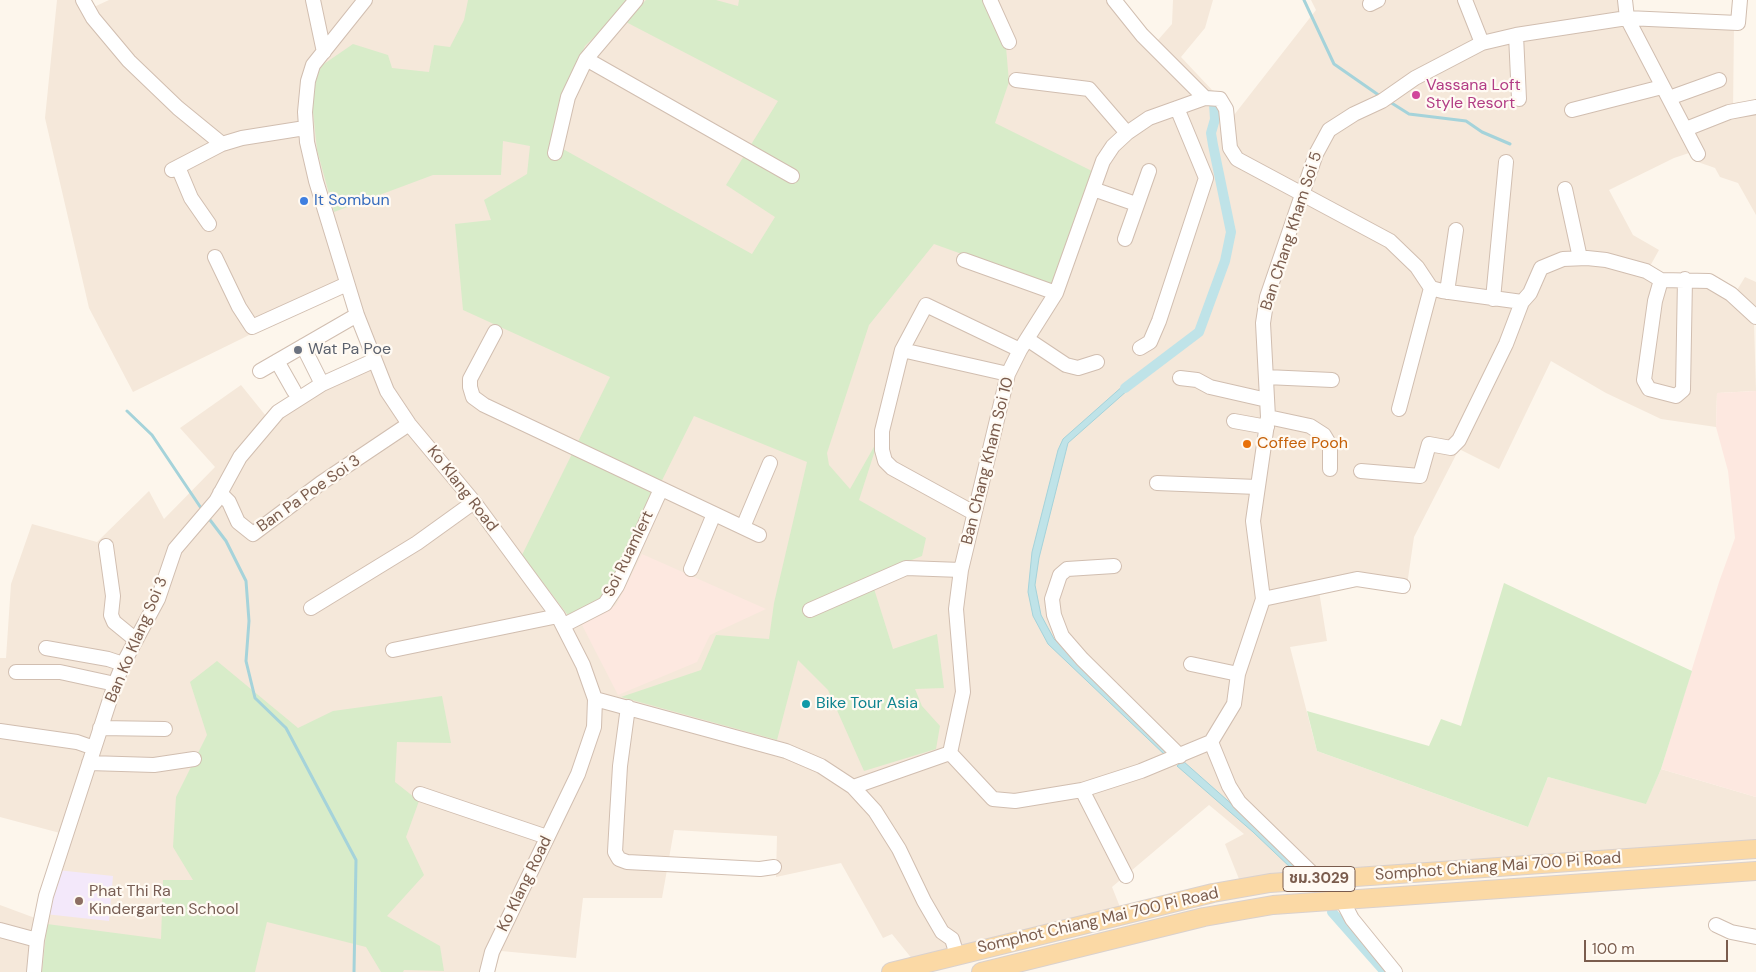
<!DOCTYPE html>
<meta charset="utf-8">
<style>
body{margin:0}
#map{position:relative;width:1756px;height:972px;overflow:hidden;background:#fdf6ec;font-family:"DM Sans",sans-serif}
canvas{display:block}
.scale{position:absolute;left:1584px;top:940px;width:144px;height:22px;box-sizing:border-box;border:2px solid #7a5c4d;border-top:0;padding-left:6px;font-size:15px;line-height:18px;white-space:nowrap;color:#7a5c4d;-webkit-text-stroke:4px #fffaf3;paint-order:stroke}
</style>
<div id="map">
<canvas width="1756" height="972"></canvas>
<div class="scale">100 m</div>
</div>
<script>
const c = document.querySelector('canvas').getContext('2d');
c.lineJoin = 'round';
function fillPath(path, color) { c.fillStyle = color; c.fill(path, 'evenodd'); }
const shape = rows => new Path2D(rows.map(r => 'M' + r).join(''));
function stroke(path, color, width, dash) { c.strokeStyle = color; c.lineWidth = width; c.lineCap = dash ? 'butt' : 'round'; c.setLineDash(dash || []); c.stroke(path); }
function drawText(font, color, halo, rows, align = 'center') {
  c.font = font + ' "DM Sans","Noto Sans Thai",sans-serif'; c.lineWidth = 4.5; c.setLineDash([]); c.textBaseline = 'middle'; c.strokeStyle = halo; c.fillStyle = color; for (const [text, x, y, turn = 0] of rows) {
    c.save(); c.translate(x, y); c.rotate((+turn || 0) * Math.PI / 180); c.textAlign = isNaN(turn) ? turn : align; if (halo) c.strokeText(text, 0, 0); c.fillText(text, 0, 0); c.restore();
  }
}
const residential = shape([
 [57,0,77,0,96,6,109,0,1111,0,1151,48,1172,24,1173,0,1213,0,1205,28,1181,57,1212,90,1225,96,1234,115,1316,10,1311,0,1629,0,1632,21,1734,24,1733,112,1756,111,1756,215,1738,183,1720,177,1715,168,1698,162,1692,152,1674,158,1609,190,1633,235,1659,250,1649,268,1673,284,1709,285,1731,300,1745,277,1756,282,1756,323,1754,322,1756,391,1717,393,1716,427,1661,419,1606,393,1551,361,1499,469,1459,449,1414,537,1406,592,1356,583,1319,591,1327,641,1290,647,1317,751,1528,827,1548,777,1646,803,1661,769,1756,797,1756,841,1285,873,1239,879,1225,844,1244,834,1209,805,1112,887,1120,907,913,960,892,934,883,938,841,863,776,877,777,836,674,830,662,898,583,898,576,958,501,951,495,972,0,972,0,905,35,918,60,833,0,817,0,658,6,658,11,584,32,524,97,542,149,491,164,519,215,467,180,428,241,385,266,416,366,358,343,289,133,392,89,308,45,118]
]);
const commercial = shape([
 [1756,391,1756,797,1661,769,1719,582,1735,538,1728,471,1716,427,1717,393],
 [642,554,766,609,710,635,697,662,618,695,582,625,616,605]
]);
const education = shape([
 [57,870,113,876,109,921,45,914]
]);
const green = shape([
 [468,0,632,0,585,46,561,99,554,144,752,254,775,217,726,185,778,101,624,21,646,0,716,0,738,6,739,0,986,0,1006,47,1009,82,995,123,1094,172,1053,287,934,244,869,325,827,453,829,465,850,489,879,438,859,500,926,538,922,556,870,576,893,649,937,634,944,688,915,689,922,706,940,726,936,749,864,771,828,690,798,660,777,740,621,697,701,670,716,635,769,639,774,603,807,462,694,416,603,599,570,618,522,555,610,377,463,310,455,224,491,220,484,200,527,174,530,146,503,141,501,175,433,175,334,212,317,150,312,102,318,68,353,44,388,55,392,68,429,72,434,45,450,47,464,20],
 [1504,583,1692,671,1661,769,1646,804,1548,777,1528,827,1317,751,1307,711,1429,746,1441,719,1461,726],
 [217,661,298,728,333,711,442,696,451,743,397,742,395,782,419,801,406,837,424,875,387,916,440,946,444,971,404,970,403,972,381,972,366,947,267,922,255,972,42,972,47,924,161,939,163,880,193,880,173,847,176,797,207,735,190,682]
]);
const water = shape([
 [1133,377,1137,382,1068,443,1039,558,1035,585,1041,615,1054,639,1174,753,1166,756,1048,644,1033,616,1028,592,1032,552,1058,450,1063,439,1133,377],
 [1183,761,1271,839,1299,867,1293,870,1253,832,1177,766,1183,761]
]);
const stream = shape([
 [1304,0,1334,64,1380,96],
 [1390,102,1409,114,1466,121,1482,132,1510,144],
 [127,411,152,435,203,511],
 [207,516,226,541,246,581,249,621,246,661,255,698,286,728,356,860,354,972]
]);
const canal = shape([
 [1125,388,1199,332,1225,261,1231,232,1213,145,1211,133,1215,119,1214,104,1208,95],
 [1332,912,1385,972]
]);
const minor = shape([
 [83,0,93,18,129,61,178,108,222,144],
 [313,0,324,52],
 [365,0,313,65,308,81,305,112,307,142,316,181,357,315,387,391,409,424,474,502,558,616,583,665,595,699,594,727,578,774,492,952,487,972],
 [990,0,1009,42],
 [1114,0,1142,35,1205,98],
 [1465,0,1482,43],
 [1625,0,1627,18,1698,154],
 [1370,4,1378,0],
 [1516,35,1519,99],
 [586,59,792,176],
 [1016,80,1089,89,1127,133],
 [1669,98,1719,80],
 [1572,110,1662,87],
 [1686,129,1729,112,1756,107],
 [555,153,568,97,586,59,636,0],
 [178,167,191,198,209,224],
 [172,170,222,144,242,138,305,128],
 [1093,189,1136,204],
 [1565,189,1580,258],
 [1125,239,1149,171],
 [215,257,239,307,252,327,347,284],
 [964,260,1056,293],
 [1661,280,1655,301,1644,380,1649,389,1676,396,1683,390,1685,279],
 [1447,292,1456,230],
 [1493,299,1506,162],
 [495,332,470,379,470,387,473,397,484,405,759,535],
 [1027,339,1066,365,1078,368,1097,362],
 [303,346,322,384],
 [1140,348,1150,342,1159,321,1206,178,1177,108],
 [902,350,1008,374],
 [277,361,294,391],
 [260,371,357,315],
 [1266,377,1332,380],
 [1180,378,1197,380,1210,387,1267,400],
 [1399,409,1431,288],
 [1268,417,1310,426,1324,435,1330,445,1330,469],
 [1234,421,1267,427],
 [1361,471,1420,476,1429,444,1451,448,1459,440,1506,344,1522,302],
 [1157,483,1257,487],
 [220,493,229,502,238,522,253,534,321,483,409,424],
 [974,513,892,468,885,461,882,450,882,431,902,350,926,305,1020,350],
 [743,527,770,463],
 [106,546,113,596,111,615,114,622,136,640],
 [1114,566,1067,569,1060,575,1052,599,1054,615,1062,636,1082,659,1180,756],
 [691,569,714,514],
 [1263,599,1357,579,1403,586],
 [311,608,417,543,474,502],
 [810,610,906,568,961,570],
 [564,625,605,604,617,586,661,489],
 [46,648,108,659,123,664],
 [393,650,558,616],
 [1191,664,1238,674],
 [16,672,60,672,115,684],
 [595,699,786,751,821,766,853,787,875,811,899,849,924,901,942,932,952,939,957,955],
 [628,707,620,766,617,816,615,852,619,859,627,862,760,869,774,867],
 [100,728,165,729],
 [0,731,77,742,94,748],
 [1211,742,1234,704,1238,674,1263,599,1253,521,1268,417,1263,323,1267,297,1316,154,1329,130,1354,114,1382,101,1415,78,1482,43,1516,35,1627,18,1738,23,1740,0],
 [1211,742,1229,786,1239,802,1318,879],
 [950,753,963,692,956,609,961,570,1008,374,1020,350,1056,293,1103,161,1113,146,1127,133,1149,118,1205,98,1220,99,1226,109,1230,148,1237,159,1390,241,1417,267,1431,288,1442,291,1522,302,1530,293,1541,268,1563,259,1587,258,1606,260,1646,271,1661,280,1709,281,1731,294,1756,317],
 [950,753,993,799,1015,801,1082,790,1141,771,1211,742],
 [89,763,154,765,194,759],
 [853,787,950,753],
 [1082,790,1126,876],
 [420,794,547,837],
 [1342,900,1352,919,1395,972],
 [1716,925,1731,932,1756,937],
 [0,930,37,940],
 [34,972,37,940,46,896,115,684,123,664,158,599,175,549,216,501,240,457,278,412,322,384,373,361]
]);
const major = shape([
 [891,972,1213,893,1270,883,1756,849],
 [981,972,1204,917,1273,905,1756,871]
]);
const markers = [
 [1416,95,5,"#d1479c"],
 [304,201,5,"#3f7fe0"],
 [298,350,5,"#6b7280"],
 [1247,444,5,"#e8710a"],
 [806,704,5,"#0f9aa8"],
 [79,901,5,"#8d6e63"]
];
const shields = [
 [1319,879,72]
];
const shieldNames = [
 ["ชม.3029",1319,879]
];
const hotelNames = [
 ["Vassana Loft",1426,86],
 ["Style Resort",1426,104]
];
const shopNames = [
 ["It Sombun",314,201]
];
const streetNames = [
 ["Ban Chang Kham Soi 5",1292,231,-72],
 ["Ban Chang Kham Soi 10",988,461,-76],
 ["Ko Klang Road",462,489,52],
 ["Ban Pa Poe Soi 3",309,494,-35],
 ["Soi Ruamlert",629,554,-64],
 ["Ban Ko Klang Soi 3",137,640,-67],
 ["Somphot Chiang Mai 700 Pi Road",1498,867,-4],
 ["Ko Klang Road",525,884,-64],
 ["Somphot Chiang Mai 700 Pi Road",1098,921,-13]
];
const worshipNames = [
 ["Wat Pa Poe",308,350]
];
const foodNames = [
 ["Coffee Pooh",1257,444]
];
const cultureNames = [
 ["Bike Tour Asia",816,704]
];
const educationNames = [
 ["Phat Thi Ra",89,892],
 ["Kindergarten School",89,910]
];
fillPath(residential, '#f5e8da');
fillPath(commercial, '#fde8e0');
fillPath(education, '#f3e8fa');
fillPath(green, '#d8ecc9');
fillPath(water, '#bfe3e8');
stroke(water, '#a5d3da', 1);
stroke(stream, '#a5d3da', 3);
stroke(canal, '#bfe3e8', 10);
stroke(minor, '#d1beb0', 16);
stroke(major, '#dad1cd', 20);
stroke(minor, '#fff', 14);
stroke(major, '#fbd9a5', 18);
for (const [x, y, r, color] of markers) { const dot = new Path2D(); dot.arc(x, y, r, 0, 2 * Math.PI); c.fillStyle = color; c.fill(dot); stroke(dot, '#fffaf3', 2); }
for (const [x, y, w] of shields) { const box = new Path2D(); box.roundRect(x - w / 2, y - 12.5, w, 25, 4); c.fillStyle = '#fffaf3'; c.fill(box); stroke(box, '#7a5c4d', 1); }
drawText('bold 15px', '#7a5c4d', null, shieldNames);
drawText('16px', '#b23c85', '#fffaf3', hotelNames, 'left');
drawText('16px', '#366cbe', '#fffaf3', shopNames, 'left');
drawText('16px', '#7a5c4d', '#fffaf3', streetNames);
drawText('16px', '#5b616d', '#fffaf3', worshipNames, 'left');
drawText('16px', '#c56008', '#fffaf3', foodNames, 'left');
drawText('16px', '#0d838f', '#fffaf3', cultureNames, 'left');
drawText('16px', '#785e54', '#fffaf3', educationNames, 'left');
</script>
